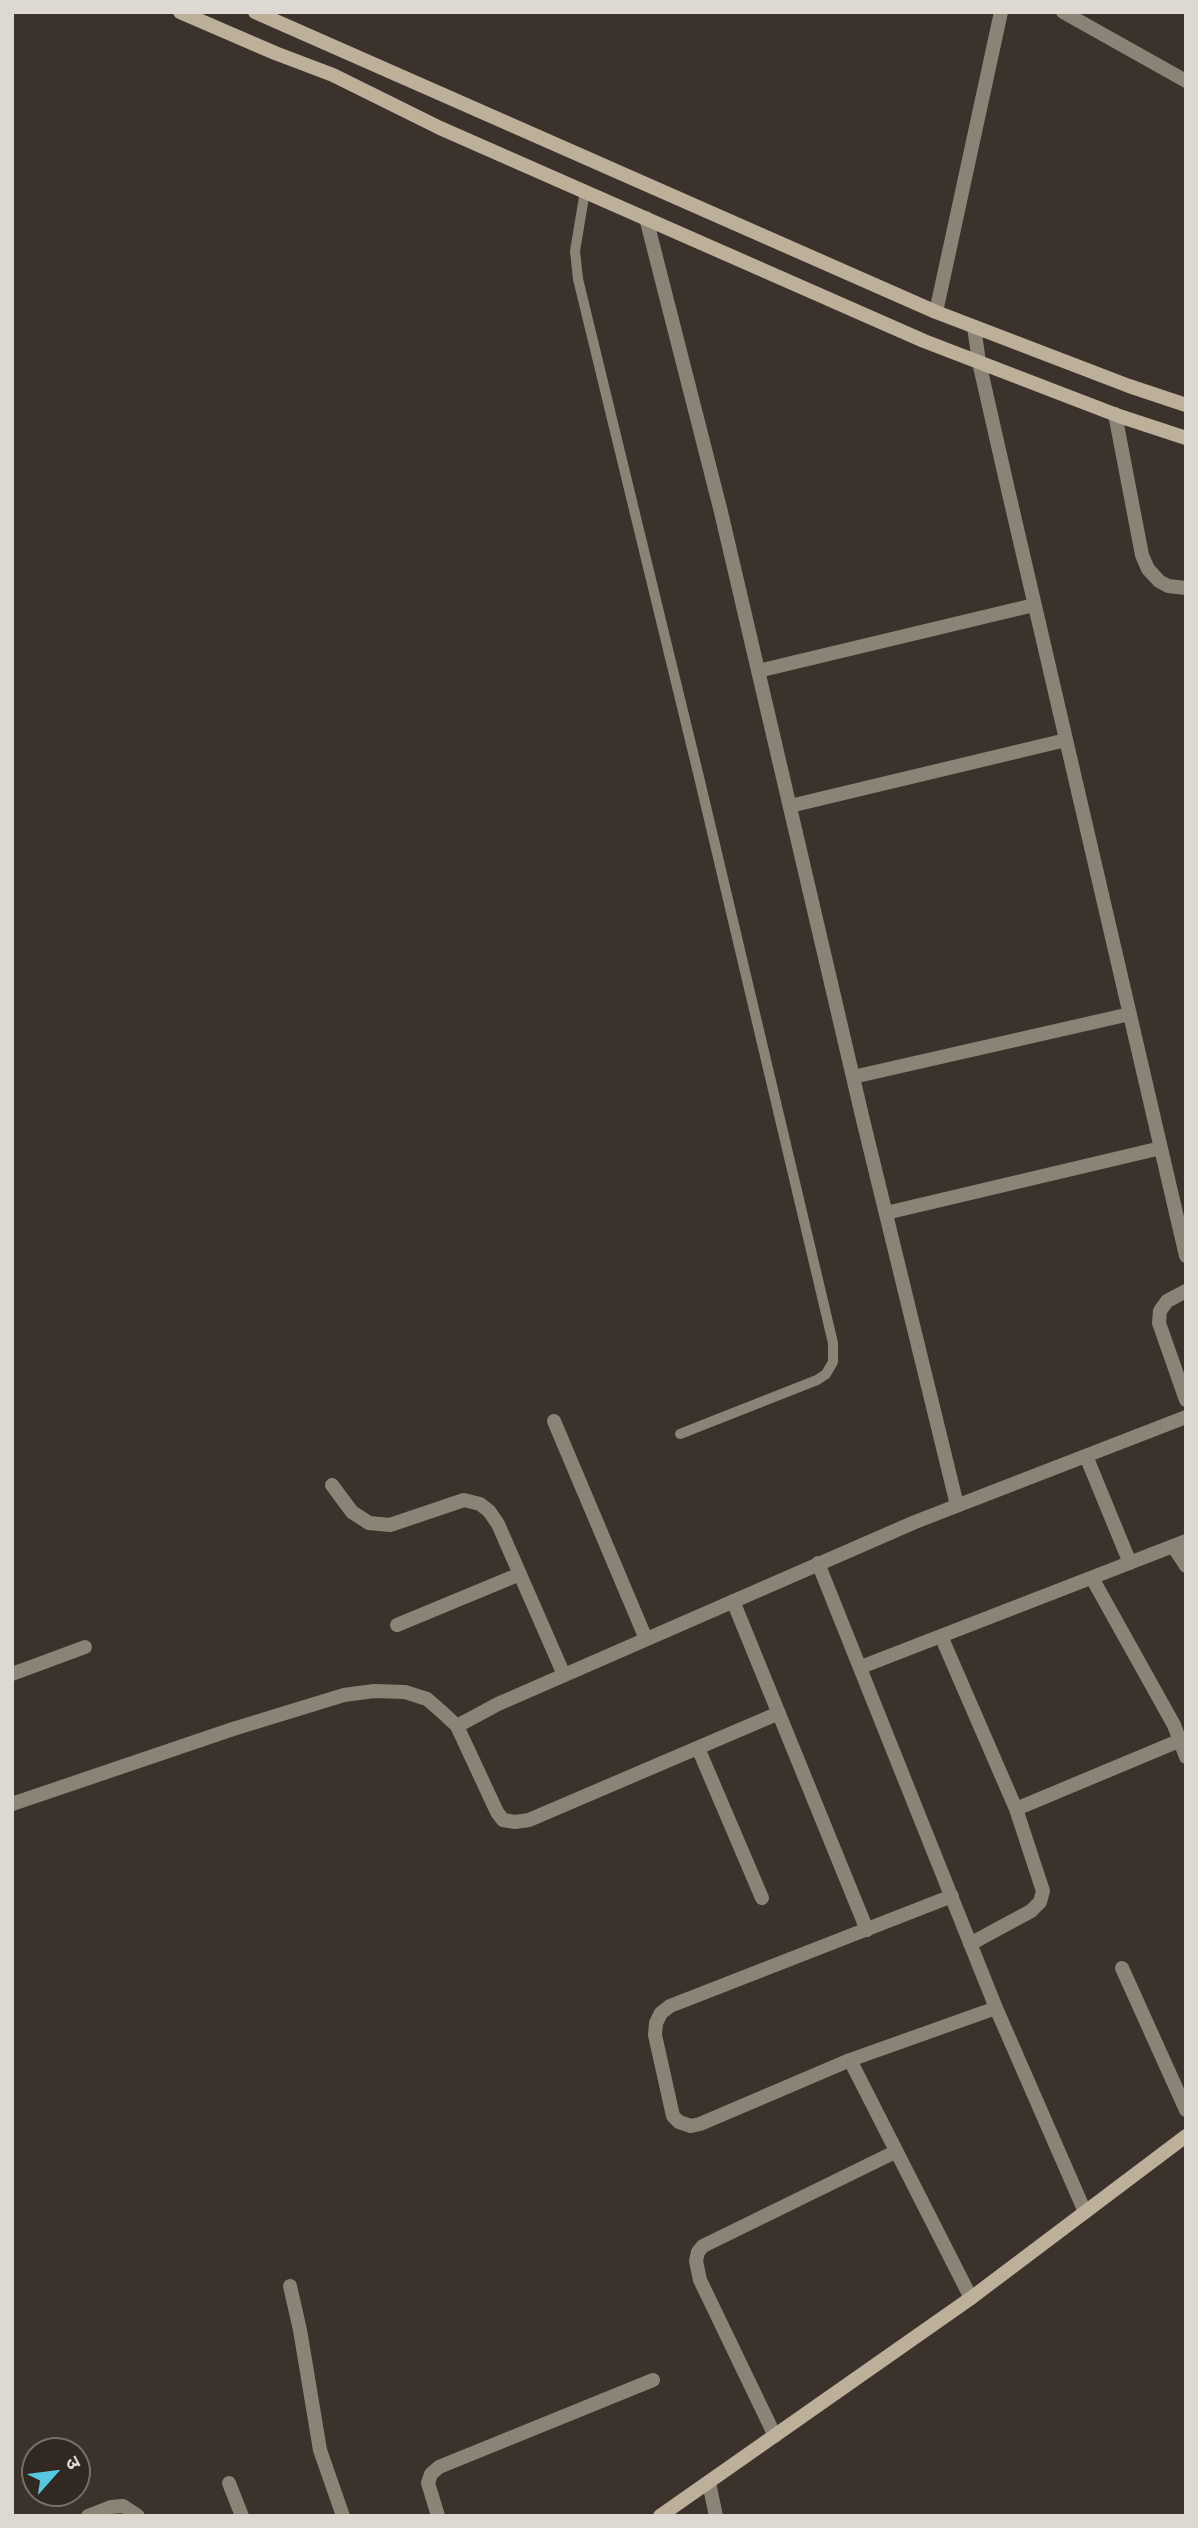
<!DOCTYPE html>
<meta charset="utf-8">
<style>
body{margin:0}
#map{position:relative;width:1198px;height:2528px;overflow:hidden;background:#3b322b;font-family:Montserrat,"Noto Sans Devanagari",sans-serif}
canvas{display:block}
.frame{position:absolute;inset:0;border:14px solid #ded8d3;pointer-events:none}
.north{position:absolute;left:21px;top:2437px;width:70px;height:70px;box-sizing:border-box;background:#312822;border:2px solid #766e69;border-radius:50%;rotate:62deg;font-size:19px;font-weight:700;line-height:28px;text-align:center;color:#ded8d3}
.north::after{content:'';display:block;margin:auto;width:24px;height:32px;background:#56c9e1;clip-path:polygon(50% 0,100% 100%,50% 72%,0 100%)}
</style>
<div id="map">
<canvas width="1198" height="2528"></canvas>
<div class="frame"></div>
<div class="north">उ</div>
</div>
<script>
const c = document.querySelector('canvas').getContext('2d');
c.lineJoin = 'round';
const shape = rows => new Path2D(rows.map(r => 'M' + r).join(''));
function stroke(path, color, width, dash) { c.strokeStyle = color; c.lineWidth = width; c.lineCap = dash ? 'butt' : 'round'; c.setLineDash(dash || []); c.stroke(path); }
const lane = shape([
 [585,191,575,251,578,279,699,777,833,1343,833,1362,826,1374,817,1380,680,1434]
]);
const street = shape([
 [1063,12,1186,81],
 [646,218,721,512,863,1120,957,1505],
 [936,312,1001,12],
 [974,327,979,362,1009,494,1186,1256],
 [1115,414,1142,555,1148,569,1159,581,1168,586,1186,588],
 [758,671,1034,605],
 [790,806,1066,740],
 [853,1077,1130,1014],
 [886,1213,1161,1148],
 [1186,1291,1167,1301,1160,1311,1159,1323,1186,1400],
 [554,1421,646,1639],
 [1086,1456,1130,1563],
 [332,1485,352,1512,369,1523,390,1525,464,1500,480,1504,489,1511,498,1524,564,1675],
 [1173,1546,1186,1566],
 [818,1563,996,2008,1085,2212],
 [1092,1578,1174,1725,1186,1757],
 [733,1601,867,1930],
 [397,1625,520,1574],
 [941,1636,1016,1809,1043,1891,1040,1902,1031,1911,970,1944],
 [861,1667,1186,1541],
 [12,1674,85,1647],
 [457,1726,498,1704,915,1522,1186,1417],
 [698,1748,762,1898],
 [12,1804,233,1729,344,1695,374,1691,405,1692,427,1699,442,1712,457,1726,497,1812,503,1820,515,1822,529,1820,779,1713],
 [1016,1809,1181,1740],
 [952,1896,670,2006,661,2013,656,2023,655,2035,673,2116,679,2122,691,2126,700,2124,850,2060,996,2008],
 [1122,1968,1186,2110],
 [850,2060,971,2298],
 [290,2286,300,2330,320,2450,343,2516],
 [775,2436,700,2280,696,2261,698,2252,703,2246,895,2152],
 [229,2483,242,2516],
 [709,2483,716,2516],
 [88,2516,111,2507,123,2506,138,2516],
 [438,2516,428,2483,431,2474,439,2467,653,2380]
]);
const secondary = shape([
 [180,12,275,53,333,75,440,128,924,341,1119,416,1186,438],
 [255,12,936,312,1129,386,1186,405],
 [660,2516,971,2298,1186,2136]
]);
stroke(lane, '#8b8376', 10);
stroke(street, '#8b8376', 14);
stroke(secondary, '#bdb09b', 14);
</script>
